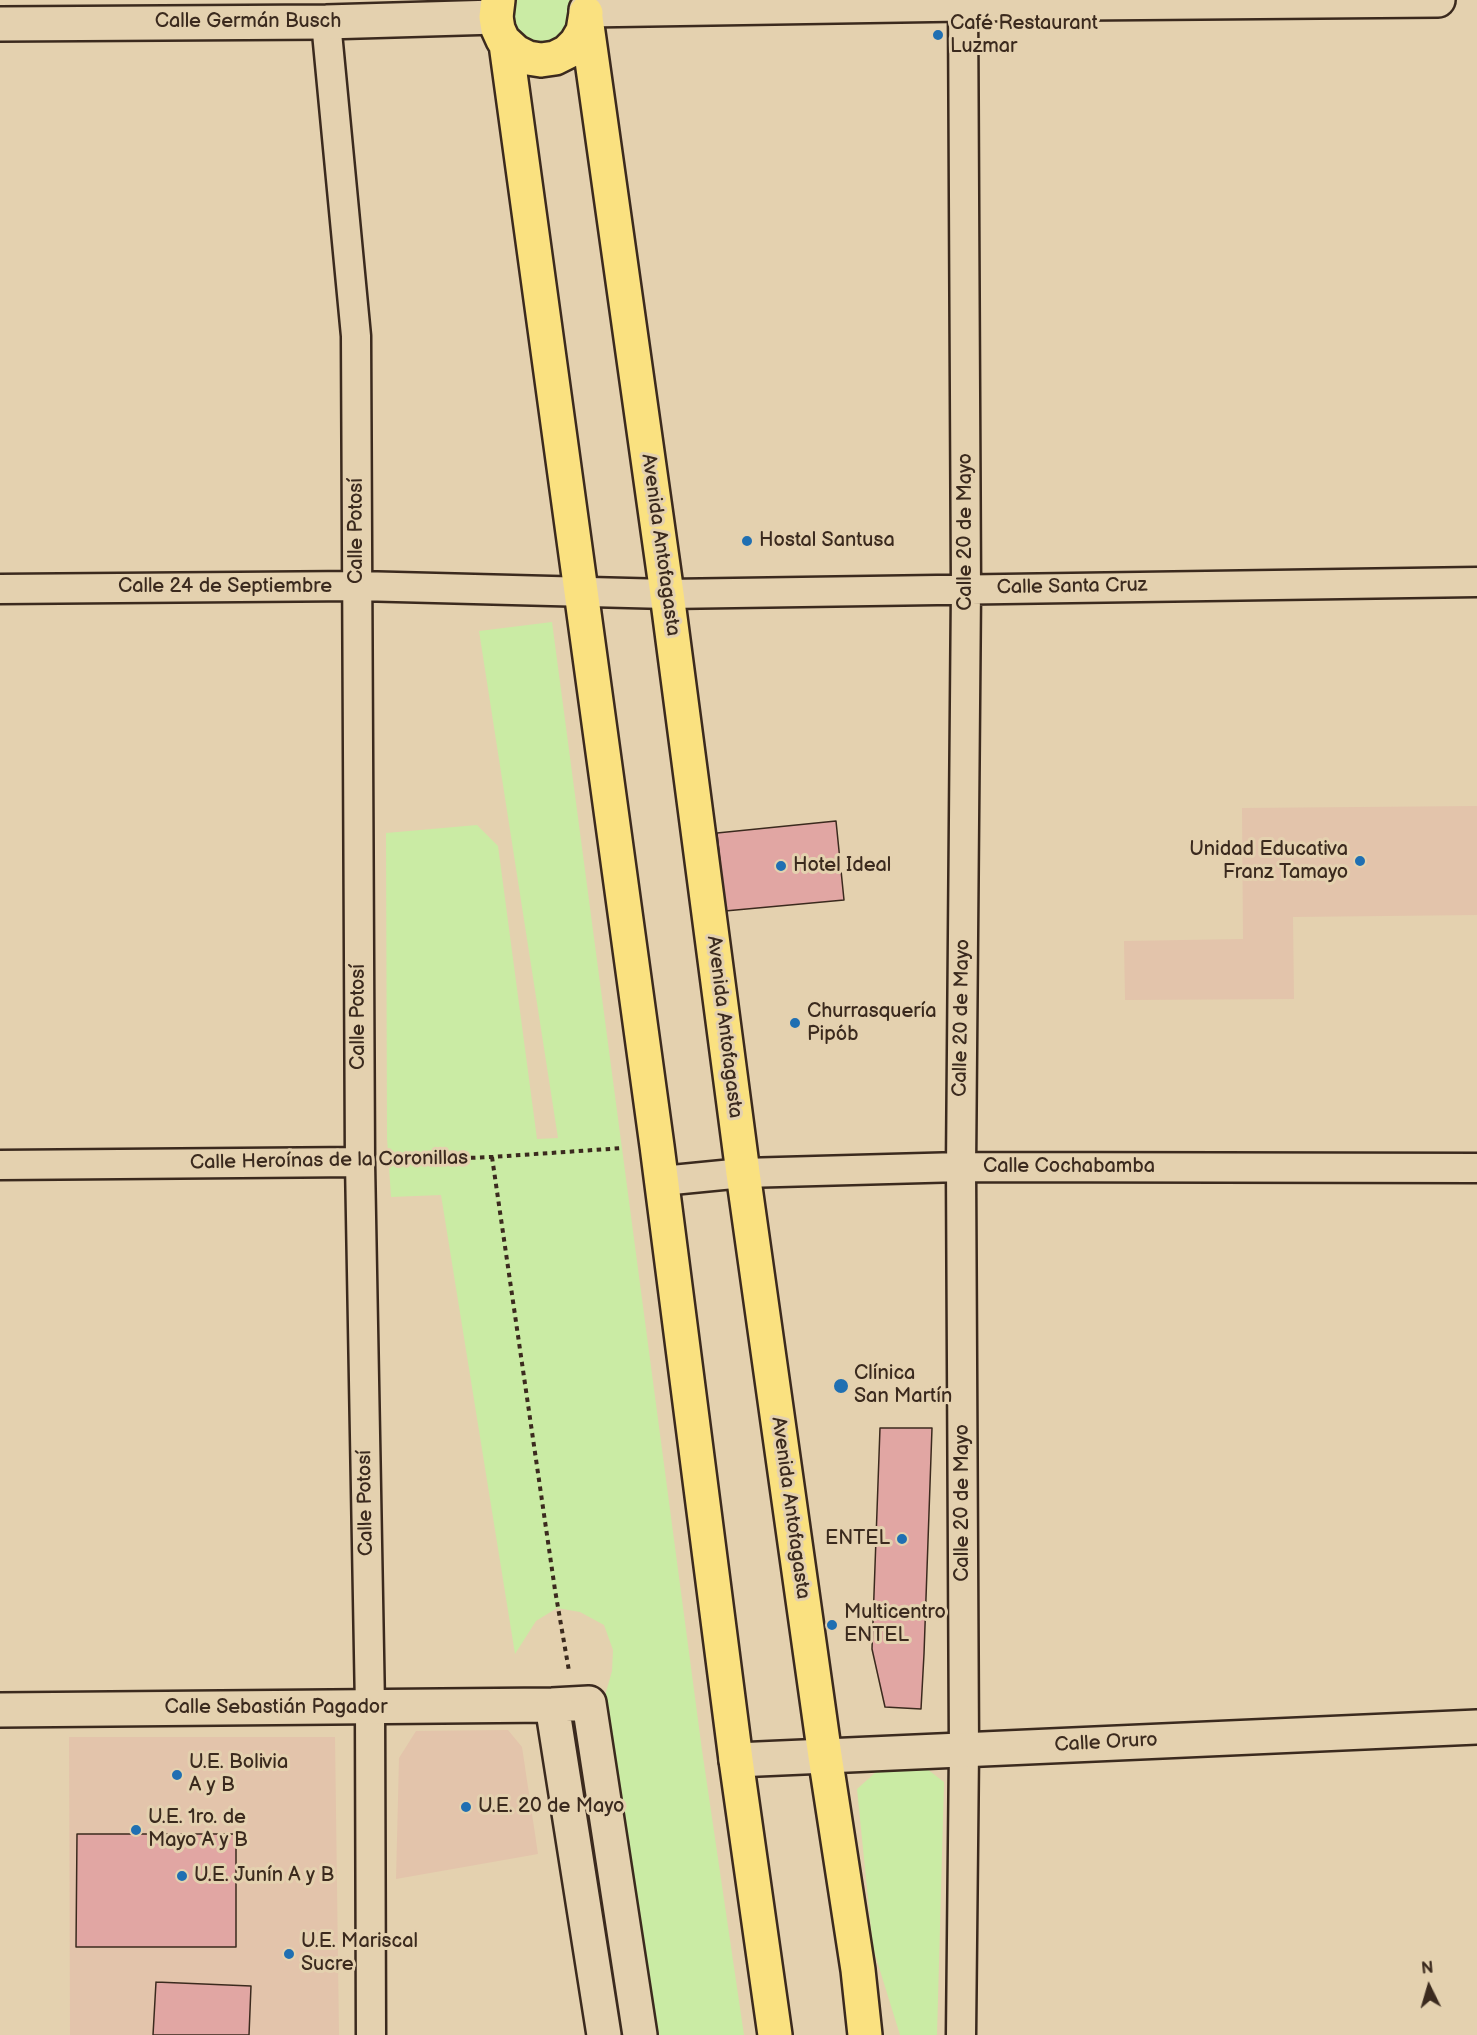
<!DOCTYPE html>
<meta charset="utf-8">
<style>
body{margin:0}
#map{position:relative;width:1477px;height:2035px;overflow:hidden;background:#e4d1af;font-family:"Balsamiq Sans",sans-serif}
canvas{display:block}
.north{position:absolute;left:1399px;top:1957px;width:60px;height:60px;-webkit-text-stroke:4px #e4d1af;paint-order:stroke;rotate:355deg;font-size:16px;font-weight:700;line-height:24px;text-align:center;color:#3b2a1e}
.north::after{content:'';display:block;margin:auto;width:21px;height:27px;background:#3b2a1e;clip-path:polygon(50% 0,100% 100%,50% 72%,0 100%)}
</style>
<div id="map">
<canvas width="1477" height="2035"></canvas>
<div class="north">N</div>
</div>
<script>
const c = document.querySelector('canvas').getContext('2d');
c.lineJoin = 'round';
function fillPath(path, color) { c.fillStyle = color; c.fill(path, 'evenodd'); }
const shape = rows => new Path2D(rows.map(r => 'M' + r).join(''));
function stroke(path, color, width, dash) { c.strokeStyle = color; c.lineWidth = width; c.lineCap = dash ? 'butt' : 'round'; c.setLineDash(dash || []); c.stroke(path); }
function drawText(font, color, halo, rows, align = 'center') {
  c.font = font + ' "Balsamiq Sans",sans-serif'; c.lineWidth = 6; c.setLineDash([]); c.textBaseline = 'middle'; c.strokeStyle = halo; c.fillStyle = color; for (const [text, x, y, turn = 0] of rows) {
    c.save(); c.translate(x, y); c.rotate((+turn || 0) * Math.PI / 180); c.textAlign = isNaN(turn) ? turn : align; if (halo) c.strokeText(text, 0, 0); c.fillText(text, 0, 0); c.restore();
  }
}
const built = shape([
 [1477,806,1477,915,1293,917,1294,999,1125,1000,1124,941,1243,939,1242,808],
 [508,1730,522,1747,538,1854,396,1879,399,1758,416,1731],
 [69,1737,335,1737,339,2035,70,2035]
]);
const green = shape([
 [511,0,572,0,576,14,561,41,529,45,512,30],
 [552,622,702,1750,744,2035,656,2035,604,1699,612,1671,613,1650,604,1625,580,1612,557,1608,536,1621,515,1654,441,1195,391,1197,387,1138,386,833,477,825,498,846,537,1139,558,1138,479,631],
 [901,1764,927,1769,944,1782,937,2035,900,2035,873,1948,857,1789,876,1772]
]);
const building = shape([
 [836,821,844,900,725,911,717,833,836,821],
 [880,1428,932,1428,924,1654,921,1709,885,1707,872,1649,880,1428],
 [77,1834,236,1834,236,1947,76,1947,77,1834],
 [156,1982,251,1986,249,2035,153,2035,156,1982]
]);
const path = shape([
 [492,1157,555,1590,569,1671],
 [390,1161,492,1157,623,1148]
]);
const minor = shape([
 [326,22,356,336,360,1162,370,1707,371,2035],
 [0,589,358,586,667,594,1477,582],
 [0,1165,360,1162],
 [662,1181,743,1173,961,1167,1477,1168],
 [961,2035,964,1750,961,1167,966,588,963,0]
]);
const tertiary = shape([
 [0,24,326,22,496,17]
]);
const secondary = shape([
 [586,10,963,4,1438,0],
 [552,1705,604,2035],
 [0,1710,552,1705,589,1703,640,2035],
 [736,1760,1477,1727]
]);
const trunk = shape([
 [498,0,496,17,498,29,503,40,516,52,528,58,541,60,555,58,567,52,576,43,583,31,586,13],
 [586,18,667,594,743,1173,825,1756,858,1970,865,2035],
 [506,44,657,1146,736,1760,775,2035]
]);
const markers = [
 [938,35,6,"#1f6fb2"],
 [747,541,6,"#1f6fb2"],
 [1360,861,6,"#1f6fb2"],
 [781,866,6,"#1f6fb2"],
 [795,1023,6,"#1f6fb2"],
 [841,1386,8,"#1f6fb2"],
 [902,1539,6,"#1f6fb2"],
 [832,1625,6,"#1f6fb2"],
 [177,1775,6,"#1f6fb2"],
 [466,1807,6,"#1f6fb2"],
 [136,1830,6,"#1f6fb2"],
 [182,1876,6,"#1f6fb2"],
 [289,1954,6,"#1f6fb2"]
];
const streetNames = [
 ["Calle Germán Busch",248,22],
 ["Calle Potosí",357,531,-90],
 ["Calle 20 de Mayo",966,532,-90],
 ["Avenida Antofagasta",660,545,82],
 ["Calle 24 de Septiembre",225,587],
 ["Calle Santa Cruz",1072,587,-1],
 ["Calle Potosí",359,1017,-90],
 ["Calle 20 de Mayo",962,1018,-89],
 ["Avenida Antofagasta",724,1027,83],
 ["Calle Heroínas de la Coronillas",329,1161,-1],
 ["Calle Cochabamba",1069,1167],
 ["Calle Potosí",366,1503,-91],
 ["Calle 20 de Mayo",963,1503,-90],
 ["Avenida Antofagasta",790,1508,82],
 ["Calle Sebastián Pagador",276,1708],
 ["Calle Oruro",1106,1743,-3]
];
const poiNames = [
 ["Café Restaurant",950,24],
 ["Luzmar",950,47],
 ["Hostal Santusa",759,541],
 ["Unidad Educativa",1348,850,"right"],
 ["Franz Tamayo",1348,873,"right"],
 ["Hotel Ideal",793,866],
 ["Churrasquería",807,1012],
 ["Pipób",807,1035],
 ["Clínica",854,1374],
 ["San Martín",854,1397],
 ["ENTEL",890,1539,"right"],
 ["Multicentro",844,1613],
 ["ENTEL",844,1636],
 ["U.E. Bolivia",189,1763],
 ["A y B",189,1786],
 ["U.E. 20 de Mayo",478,1807],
 ["U.E. 1ro. de",148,1818],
 ["Mayo A y B",148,1841],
 ["U.E. Junín A y B",194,1876],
 ["U.E. Mariscal",301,1942],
 ["Sucre",301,1965]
];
fillPath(built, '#e3c4ab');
fillPath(green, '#caeba4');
fillPath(building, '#e1a6a3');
stroke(building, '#3b2a1e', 1.5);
stroke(minor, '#3b2a1e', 33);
stroke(tertiary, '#3b2a1e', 38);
stroke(secondary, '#3b2a1e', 38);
stroke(trunk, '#3b2a1e', 38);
stroke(path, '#3b2a1e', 4, [4.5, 4.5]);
stroke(minor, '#e4d1af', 28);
stroke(tertiary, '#e4d1af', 33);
stroke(secondary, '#e4d1af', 33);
stroke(trunk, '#fae180', 33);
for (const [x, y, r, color] of markers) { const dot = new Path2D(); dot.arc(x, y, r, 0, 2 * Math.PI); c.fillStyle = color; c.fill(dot); stroke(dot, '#e4d1af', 2); }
drawText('20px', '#3b2a1e', '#e4d1af', streetNames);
drawText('20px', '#3b2a1e', '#e4d1af', poiNames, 'left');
</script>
